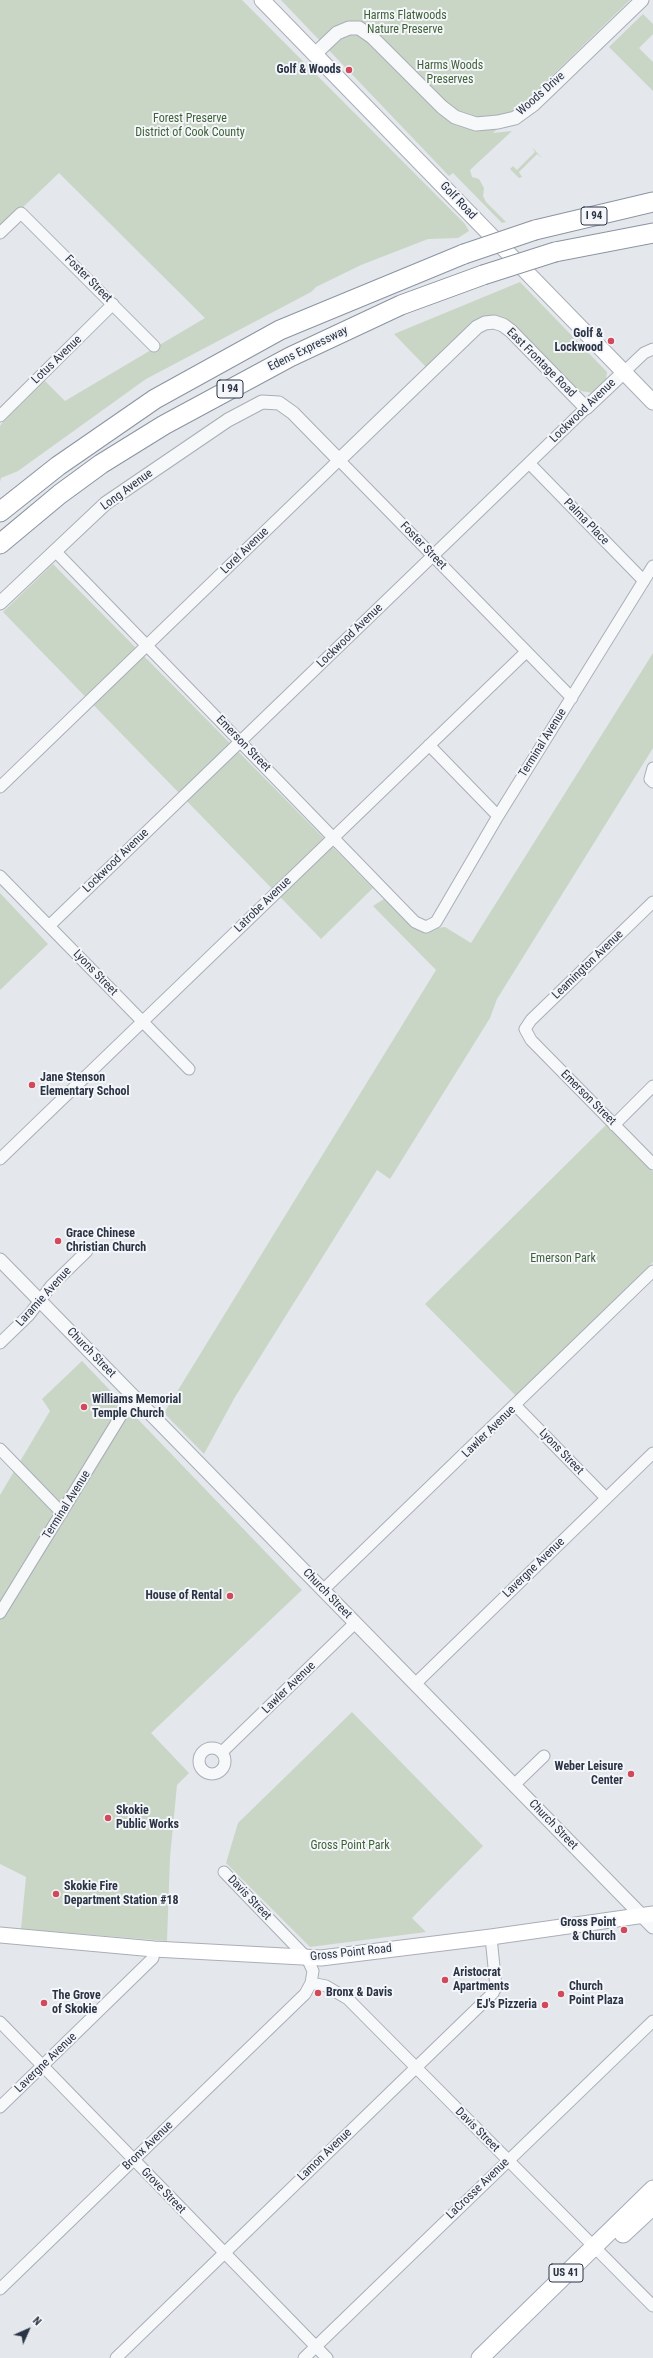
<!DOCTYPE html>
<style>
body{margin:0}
#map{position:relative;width:653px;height:2358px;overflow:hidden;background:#e4e7ec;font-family:"Roboto Condensed",sans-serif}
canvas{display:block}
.north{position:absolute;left:8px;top:2310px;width:40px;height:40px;-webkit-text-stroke:3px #f4f6f9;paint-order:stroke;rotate:45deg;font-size:11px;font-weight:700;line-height:16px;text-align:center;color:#2b3445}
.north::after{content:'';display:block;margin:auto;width:14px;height:18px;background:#2b3445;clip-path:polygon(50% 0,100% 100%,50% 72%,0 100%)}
</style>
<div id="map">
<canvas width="653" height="2358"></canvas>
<div class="north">N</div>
</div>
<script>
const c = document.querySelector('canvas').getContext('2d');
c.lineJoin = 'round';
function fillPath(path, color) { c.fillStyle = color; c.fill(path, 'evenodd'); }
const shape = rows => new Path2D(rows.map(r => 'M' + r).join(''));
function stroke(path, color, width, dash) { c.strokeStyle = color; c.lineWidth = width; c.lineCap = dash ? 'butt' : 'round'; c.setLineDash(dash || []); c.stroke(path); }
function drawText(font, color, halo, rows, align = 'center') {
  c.font = font + ' "Roboto Condensed",sans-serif'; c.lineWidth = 4; c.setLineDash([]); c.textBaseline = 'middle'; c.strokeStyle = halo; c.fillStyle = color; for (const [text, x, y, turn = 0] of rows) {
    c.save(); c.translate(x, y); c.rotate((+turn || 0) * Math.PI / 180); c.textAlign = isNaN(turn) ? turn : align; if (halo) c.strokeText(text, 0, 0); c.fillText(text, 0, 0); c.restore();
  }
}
const green = shape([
 [0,0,242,0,465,224,469,231,458,238,428,239,361,265,316,287,311,292,146,379,18,471,1,478,0,482,0,426,6,417,44,380,65,401,205,318,59,173,0,229],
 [281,0,630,0,493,133,512,131,470,170,472,177,479,179,484,188,483,196,486,202,506,222,502,223,453,173,449,176],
 [643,14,653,24,653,34,639,48,653,62,653,91,609,47],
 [532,147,542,158,537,154,519,172,522,177,519,178,510,169,513,166,517,170,535,152],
 [520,282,607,372,606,380,593,393,581,391,574,386,515,329,478,320,426,367,394,334],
 [53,564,373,888,321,939,3,612],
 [653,653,653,748,497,999,490,1018,390,1179,377,1170,235,1397,204,1454,164,1413,436,970,373,906,387,897,420,930,445,927,471,943],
 [0,893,48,944,0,990],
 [607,1124,653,1172,653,1262,516,1396,425,1304],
 [82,1361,302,1590,151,1733,189,1773,177,1785,170,1857,167,1941,21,1929,26,1877,0,1864,0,1495,50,1411,42,1399],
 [352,1712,483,1846,412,1918,426,1932,310,1947,226,1863,238,1823]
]);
const minor = shape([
 [0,233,21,213,154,346],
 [624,372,644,353,653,349],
 [0,416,113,304],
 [529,463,644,581],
 [55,551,415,922,426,927,436,922,498,816,653,566],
 [429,745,498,816],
 [653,768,650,779,653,782],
 [0,787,339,460,572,698],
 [0,876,189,1069],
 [653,902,531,1020,525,1029,531,1040,653,1164],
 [49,926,586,408],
 [614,1125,653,1086],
 [0,1159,526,652],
 [0,1343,29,1315,51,1286,87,1251],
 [516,1406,606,1498],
 [0,1449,62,1513],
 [323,1590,653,1271],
 [0,1613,133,1396],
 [415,1684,653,1453],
 '199 1761a13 13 0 1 1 26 0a13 13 0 1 1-26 0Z',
 [222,1752,355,1623],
 [514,1785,544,1756],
 [311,1983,326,1986,348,1999,653,2306],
 [0,2022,327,2358],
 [0,2107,153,1958,154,1949],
 [0,2289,305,1994,311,1983,313,1971,307,1958,224,1872],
 [116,2358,493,1993,496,1987,491,1937],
 [304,2358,653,2021]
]);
const tertiary = shape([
 [315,54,337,33,349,28,359,28,372,37,442,107,455,117,476,124,498,122,515,118,533,105,642,0],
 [0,603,106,503,228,420,262,402,279,403,293,413,339,460,477,327,485,323,494,322,503,325,511,331,586,408,624,372],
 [0,1260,653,1927]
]);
const secondary = shape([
 [262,0,653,402],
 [0,1935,154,1949,321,1958,491,1937,653,1914]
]);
const primary = shape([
 [623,2234,653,2206],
 [480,2358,653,2189]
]);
const motorway = shape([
 [535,230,653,202],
 [555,252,653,233],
 [0,512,58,466,155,399,280,330,464,254],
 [0,544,60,494,101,464,164,425,290,357,401,305,483,275]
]);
const motorwayBridge = shape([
 [464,254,535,230],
 [483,275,555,252]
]);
const markers = [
 [349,70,4,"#d1495b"],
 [611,341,4,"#d1495b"],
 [32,1085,4,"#d1495b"],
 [58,1241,4,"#d1495b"],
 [84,1407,4,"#d1495b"],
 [230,1596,4,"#d1495b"],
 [631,1774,4,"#d1495b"],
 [108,1818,4,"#d1495b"],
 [56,1894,4,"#d1495b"],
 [624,1930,4,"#d1495b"],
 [445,1980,4,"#d1495b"],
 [318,1993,4,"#d1495b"],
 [561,1994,4,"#d1495b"],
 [44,2003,4,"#d1495b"],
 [545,2005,4,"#d1495b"]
];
const shields = [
 [594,216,26],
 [230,389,26],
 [566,2273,34]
];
const shieldNames = [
 ["I 94",594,216],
 ["I 94",230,389],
 ["US 41",566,2273]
];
const parkNames = [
 ["Harms Flatwoods",405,16],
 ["Nature Preserve",405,30],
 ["Harms Woods",450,66],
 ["Preserves",450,80],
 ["Forest Preserve",190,119],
 ["District of Cook County",190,133],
 ["Emerson Park",563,1259],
 ["Gross Point Park",350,1846]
];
const poiNames = [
 ["Golf & Woods",341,70,"right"],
 ["Golf &",603,334,"right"],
 ["Lockwood",603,348,"right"],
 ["Jane Stenson",40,1078],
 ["Elementary School",40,1092],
 ["Grace Chinese",66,1234],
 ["Christian Church",66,1248],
 ["Williams Memorial",92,1400],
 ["Temple Church",92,1414],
 ["House of Rental",222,1596,"right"],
 ["Weber Leisure",623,1767,"right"],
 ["Center",623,1781,"right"],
 ["Skokie",116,1811],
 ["Public Works",116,1825],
 ["Skokie Fire",64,1887],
 ["Department Station #18",64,1901],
 ["Gross Point",616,1923,"right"],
 ["& Church",616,1937,"right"],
 ["Aristocrat",453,1973],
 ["Apartments",453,1987],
 ["Church",569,1987],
 ["Point Plaza",569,2001],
 ["Bronx & Davis",326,1993],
 ["The Grove",52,1996],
 ["of Skokie",52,2010],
 ["EJ's Pizzeria",537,2005,"right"]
];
const streetNames = [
 ["Woods Drive",541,94,-41],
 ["Golf Road",458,201,46],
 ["Foster Street",88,279,45],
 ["Edens Expressway",308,349,-26],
 ["Lotus Avenue",57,360,-44],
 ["East Frontage Road",541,363,45],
 ["Lockwood Avenue",583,411,-44],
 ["Long Avenue",127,490,-36],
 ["Palma Place",586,522,46],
 ["Foster Street",423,546,46],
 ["Lorel Avenue",245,551,-44],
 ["Lockwood Avenue",350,636,-44],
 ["Terminal Avenue",543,743,-58],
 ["Emerson Street",243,744,46],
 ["Lockwood Avenue",116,861,-44],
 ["Latrobe Avenue",263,905,-44],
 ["Leamington Avenue",588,965,-44],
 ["Lyons Street",95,973,46],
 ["Emerson Street",588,1098,45],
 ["Laramie Avenue",44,1297,-48],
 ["Church Street",91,1353,46],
 ["Lawler Avenue",489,1432,-44],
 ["Lyons Street",561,1452,46],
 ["Terminal Avenue",67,1505,-58],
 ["Lavergne Avenue",534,1568,-44],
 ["Church Street",327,1594,46],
 ["Lawler Avenue",289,1688,-44],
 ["Church Street",553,1825,46],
 ["Davis Street",249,1898,46],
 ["Gross Point Road",351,1953,-6],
 ["Lavergne Avenue",46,2063,-44],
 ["Davis Street",477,2130,45],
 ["Bronx Avenue",148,2146,-44],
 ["Lamon Avenue",325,2155,-44],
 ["LaCrosse Avenue",478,2189,-44],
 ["Grove Street",163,2191,46]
];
fillPath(green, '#c9d6c5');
stroke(minor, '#a9aeb7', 13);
stroke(tertiary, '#a9aeb7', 15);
stroke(secondary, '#a9aeb7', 17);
stroke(primary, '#a3abb8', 19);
stroke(motorway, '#8b94a3', 21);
stroke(minor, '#f7f8fa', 11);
stroke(tertiary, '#f7f8fa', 13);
stroke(secondary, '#fff', 15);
stroke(primary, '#fff', 17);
stroke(motorway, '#fff', 19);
stroke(motorwayBridge, '#8b94a3', 21, []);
stroke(motorwayBridge, '#fff', 19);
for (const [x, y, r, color] of markers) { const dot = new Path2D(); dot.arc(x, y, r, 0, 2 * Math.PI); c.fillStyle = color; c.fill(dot); stroke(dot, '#f4f6f9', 1.5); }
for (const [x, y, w] of shields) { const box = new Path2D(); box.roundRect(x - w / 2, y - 9, w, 18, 3); c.fillStyle = '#f4f6f9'; c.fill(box); stroke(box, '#2b3445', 1); }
drawText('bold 11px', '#2b3445', null, shieldNames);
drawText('12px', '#3f6138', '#f4f6f9', parkNames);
drawText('bold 12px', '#2b3445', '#f4f6f9', poiNames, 'left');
drawText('12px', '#2b3445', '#f4f6f9', streetNames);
</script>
